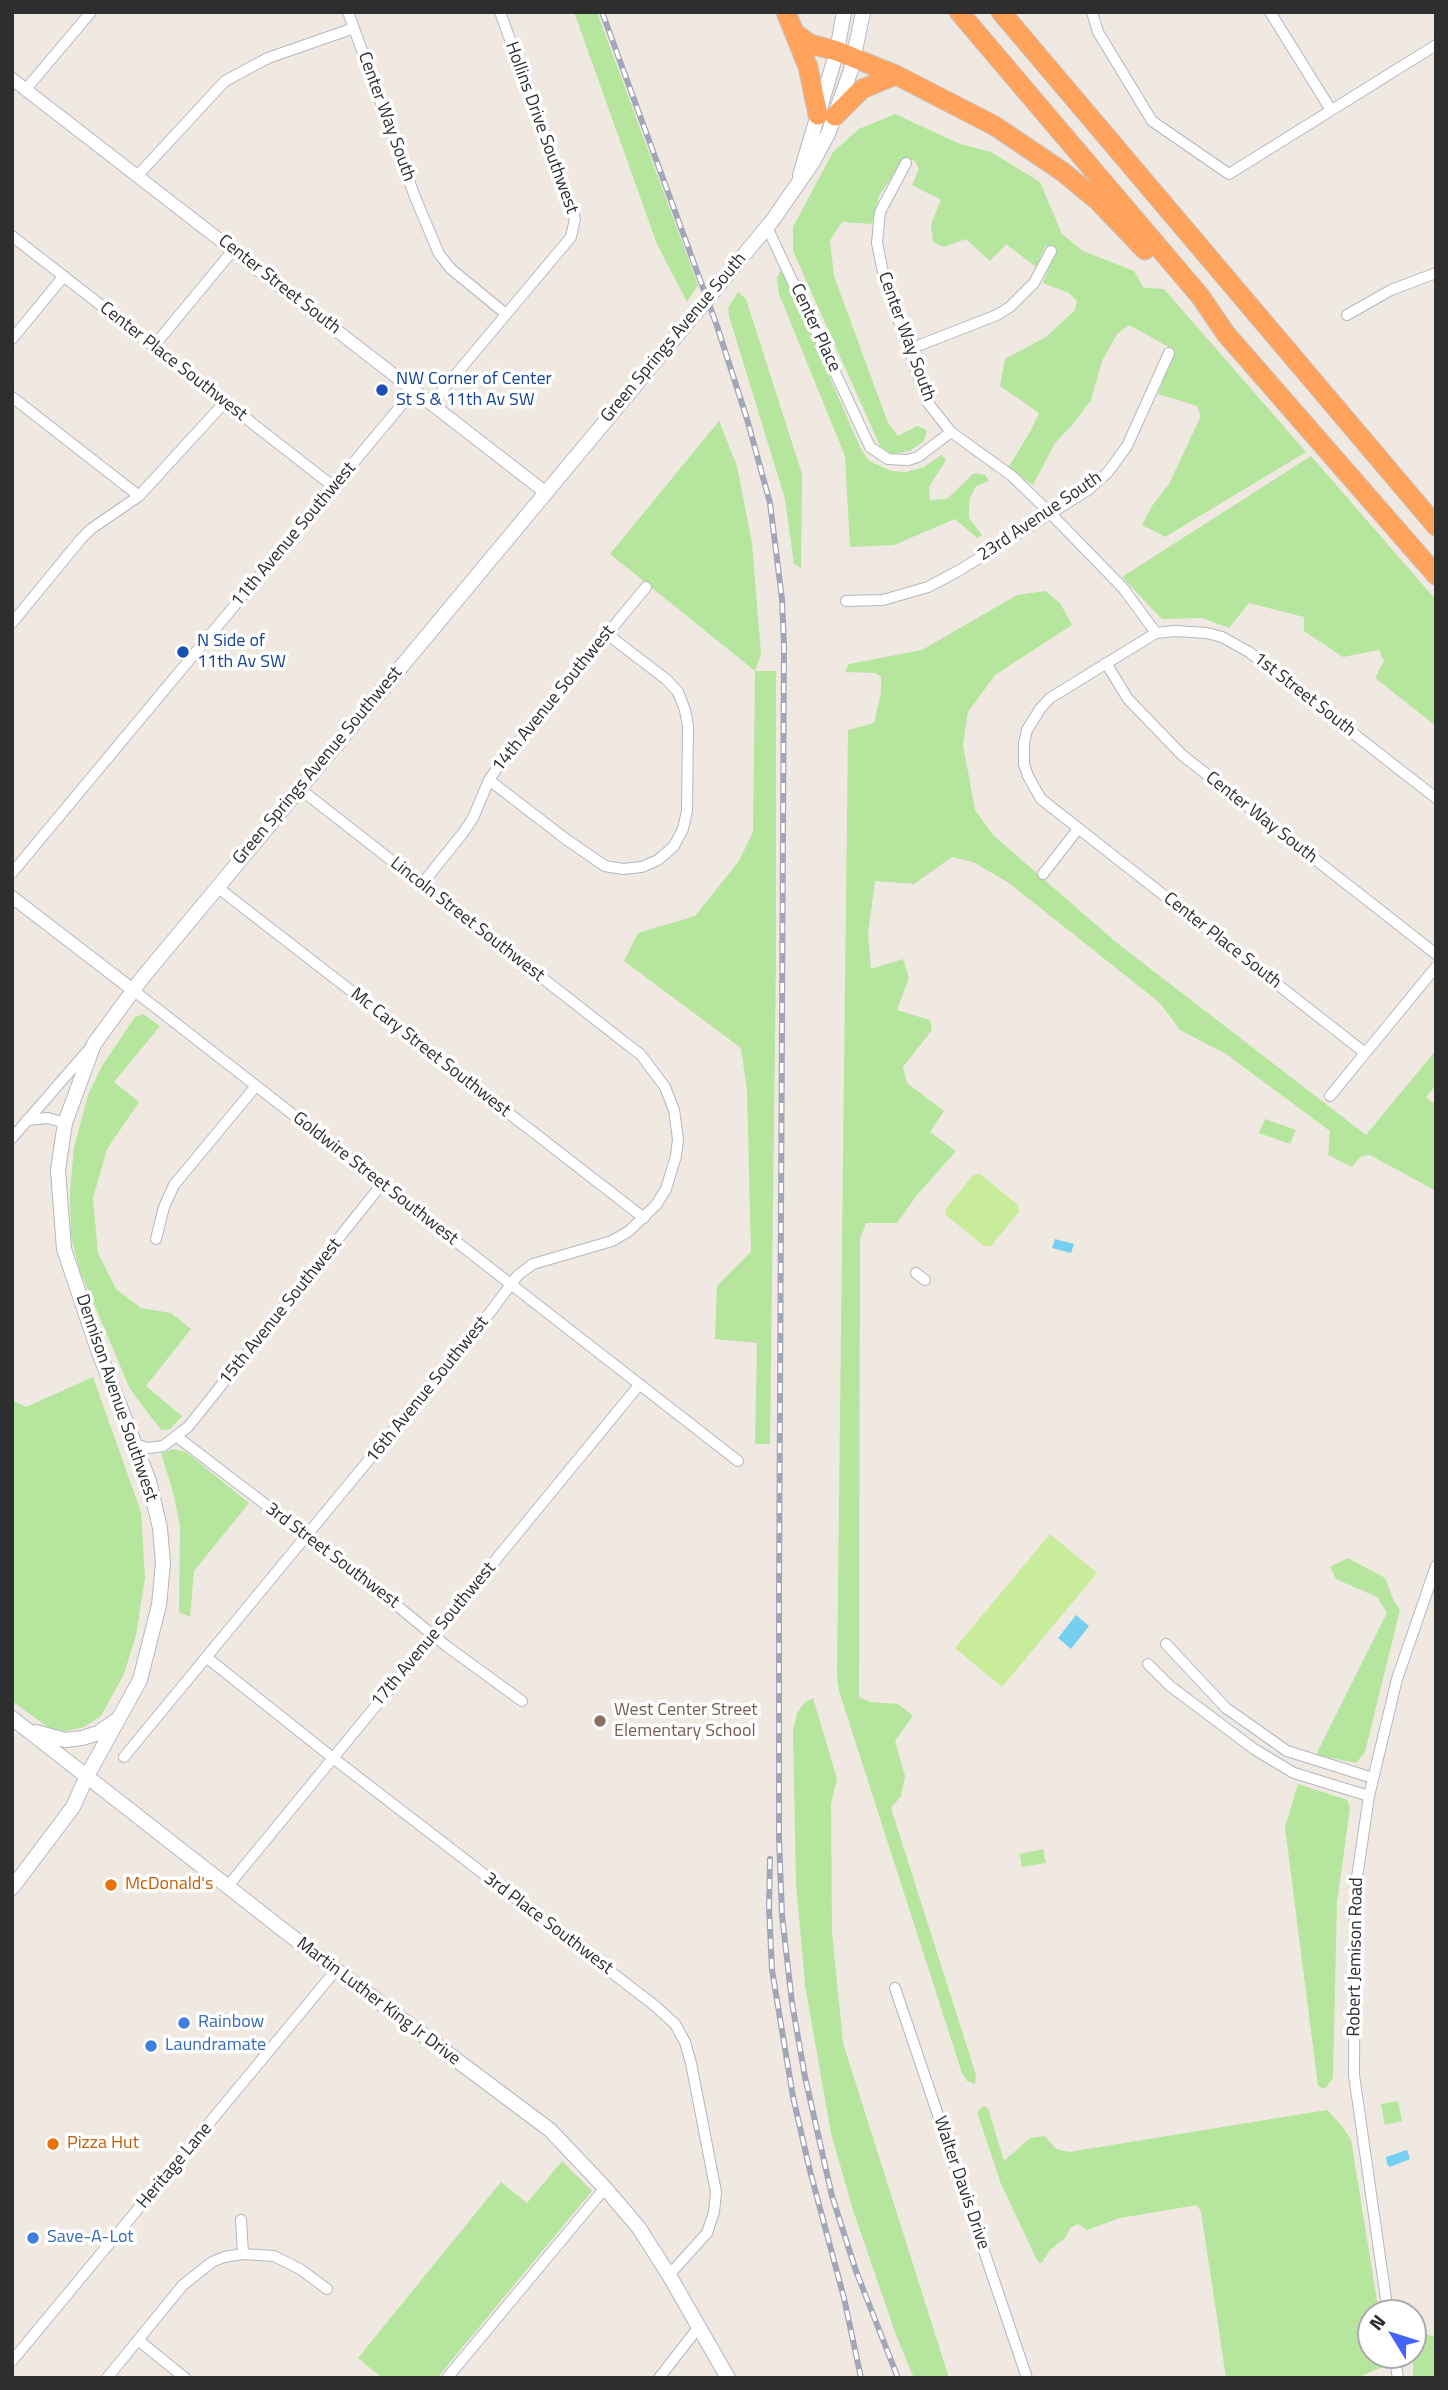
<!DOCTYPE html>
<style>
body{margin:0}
#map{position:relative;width:1448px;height:2390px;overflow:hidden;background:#efe9e1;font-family:"Titillium Web",sans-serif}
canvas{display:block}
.frame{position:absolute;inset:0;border:14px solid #2e2e2e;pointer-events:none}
.north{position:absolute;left:1357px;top:2299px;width:70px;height:70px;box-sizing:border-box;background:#fff;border:2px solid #ababab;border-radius:50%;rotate:308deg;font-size:19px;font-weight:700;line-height:28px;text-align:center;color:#2e2e2e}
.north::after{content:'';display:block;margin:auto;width:24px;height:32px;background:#4264fb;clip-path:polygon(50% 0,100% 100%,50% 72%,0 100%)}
</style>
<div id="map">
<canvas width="1448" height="2390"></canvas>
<div class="frame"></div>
<div class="north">N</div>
</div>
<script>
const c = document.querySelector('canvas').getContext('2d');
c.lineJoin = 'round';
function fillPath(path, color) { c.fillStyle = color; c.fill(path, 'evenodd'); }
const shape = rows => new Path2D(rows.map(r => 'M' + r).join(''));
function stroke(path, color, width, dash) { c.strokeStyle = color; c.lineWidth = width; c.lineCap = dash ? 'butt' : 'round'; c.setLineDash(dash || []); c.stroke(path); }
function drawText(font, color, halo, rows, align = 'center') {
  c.font = font + ' "Titillium Web",sans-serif'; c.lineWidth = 7; c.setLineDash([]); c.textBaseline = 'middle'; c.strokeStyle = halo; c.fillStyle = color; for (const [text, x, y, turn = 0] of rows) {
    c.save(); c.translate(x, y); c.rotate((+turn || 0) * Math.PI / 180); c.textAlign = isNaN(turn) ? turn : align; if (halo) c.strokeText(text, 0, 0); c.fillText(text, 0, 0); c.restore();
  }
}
const green = shape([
 [574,12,597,12,698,285,687,302,657,244],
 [895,114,960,144,991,152,1040,182,1062,234,1083,251,1134,271,1144,288,1164,289,1306,452,1165,537,1142,525,1152,506,1169,484,1201,416,1197,406,1158,394,1174,350,1129,325,1117,334,1102,361,1091,400,1073,424,1055,443,1033,485,1008,468,1030,432,1039,413,1000,386,1005,359,1046,337,1075,310,1077,301,1069,293,1043,283,1055,252,1046,245,1036,267,1006,244,990,261,966,239,943,247,933,242,931,224,941,200,912,185,919,169,915,161,905,158,879,196,872,224,842,222,830,240,834,276,888,423,898,436,917,426,927,430,924,441,910,451,891,454,880,446,793,251,793,227,833,152,859,129],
 [783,270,861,449,869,461,891,471,906,472,924,467,941,455,946,460,929,487,930,500,947,499,974,473,985,475,989,481,976,486,969,500,969,518,982,535,977,538,955,519,894,545,850,547,845,456,779,294,777,278,780,271],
 [738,292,746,299,802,474,801,568,794,564,785,499,729,316,728,308],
 [719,421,737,466,752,543,761,654,755,671,776,671,776,959,770,1444,755,1444,757,1343,715,1339,717,1286,751,1252,747,1090,741,1048,624,961,638,933,695,916,739,861,753,832,755,671,610,554],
 [1311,456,1436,600,1436,726,1375,678,1384,661,1379,650,1343,657,1304,631,1304,617,1249,603,1229,628,1202,618,1162,619,1122,577],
 [1045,591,1060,603,1072,625,995,675,968,712,963,745,975,810,993,835,1117,943,1366,1135,1436,1050,1436,1085,1426,1097,1436,1105,1436,1191,1370,1155,1360,1157,1352,1167,1328,1155,1330,1131,1226,1054,1180,1030,1160,1003,1009,883,973,862,952,857,914,884,875,881,868,934,871,969,903,959,909,978,897,1010,930,1020,932,1030,903,1067,907,1083,944,1111,930,1132,956,1151,917,1195,897,1223,866,1223,860,1239,859,1697,870,1702,898,1704,913,1716,895,1741,905,1776,901,1796,891,1808,976,2075,975,2084,967,2081,962,2073,839,1691,837,1676,848,730,874,723,881,693,881,677,876,673,845,672,849,664,922,650,1017,595],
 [143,1014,160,1026,114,1082,139,1102,107,1149,93,1198,98,1253,116,1289,141,1308,171,1313,191,1329,146,1386,182,1416,170,1429,161,1430,130,1389,79,1269,71,1237,70,1191,74,1147,88,1095,102,1066,135,1017],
 [1265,1119,1296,1130,1290,1144,1259,1133],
 [93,1377,141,1512,145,1578,136,1635,124,1674,101,1716,84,1727,66,1731,49,1728,12,1701,12,1400,26,1407],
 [173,1449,186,1452,249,1503,194,1571,190,1617,179,1612,180,1526,173,1492,161,1453],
 [1348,1558,1385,1578,1394,1601,1400,1610,1365,1752,1356,1763,1316,1755,1387,1613,1377,1597,1336,1579,1330,1567],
 [813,1698,837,1779,831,1804,832,1933,843,2043,949,2378,914,2378,896,2335,852,2207,831,2133,805,1985,796,1882,793,1732,797,1713,804,1703],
 [1298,1784,1347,1800,1350,1808,1337,1902,1333,2078,1325,2089,1318,2086,1285,1827],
 [1043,1849,1046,1863,1022,1867,1020,1854],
 [1398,2101,1402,2121,1385,2125,1381,2104],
 [984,2106,988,2108,1004,2161,1030,2138,1045,2136,1056,2149,1069,2152,1327,2110,1342,2126,1351,2140,1379,2313,1371,2313,1371,2355,1385,2355,1382,2367,1357,2378,1226,2378,1201,2212,1197,2205,1120,2218,1087,2230,1078,2224,1070,2228,1066,2237,1050,2250,1042,2263,1038,2262,1001,2184,977,2112],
 [562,2161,592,2191,437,2378,382,2378,358,2358,501,2182,527,2203],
 [1414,2310,1420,2333,1436,2337,1436,2378,1413,2378]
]);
const pitch = shape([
 [980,1174,1018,1205,1019,1212,991,1246,984,1246,946,1215,946,1209,973,1175],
 [1050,1534,1097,1573,1002,1687,955,1648]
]);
const water = shape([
 [1055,1239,1074,1244,1071,1253,1052,1248],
 [1076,1615,1089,1626,1071,1649,1058,1638],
 [1407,2150,1410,2159,1390,2167,1387,2164,1386,2157]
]);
const minor = shape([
 [348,12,415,197,439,254,451,269,506,314],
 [1092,12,1098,32,1152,121,1229,174,1436,45],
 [1270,12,1331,110],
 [26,89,91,12],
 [906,163,880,212,877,243,885,282,928,403,951,432,1012,476,1051,514,1123,588,1156,633],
 [138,175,225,81,268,58,354,28],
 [767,227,870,447,888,459,908,460,918,457,951,432],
 [12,236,334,487],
 [1347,315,1391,290,1436,273],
 [12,339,64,276],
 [153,347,234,249],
 [908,348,920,345,997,315,1010,307,1034,283,1051,251],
 [12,397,139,496],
 [431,404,571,237,575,219,500,12],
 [846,601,883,600,928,587,960,570,1088,490,1108,472,1127,446,1169,353],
 [12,623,81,539,91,529,139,496,225,402],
 [1106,663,1128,699,1182,755,1436,954],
 [489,780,567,840,605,866,623,869,642,867,658,860,674,846,683,829,687,811,688,726,685,710,678,692,667,680,607,634],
 [12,873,414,390],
 [1043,874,1078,829],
 [422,884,463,833,473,818,489,780,500,764,646,587],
 [217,887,644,1218],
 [133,990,738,1461],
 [1365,1053,1041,799,1028,776,1024,764,1024,743,1027,730,1040,709,1050,698,1156,633,1175,631,1207,633,1222,637,1249,652,1436,798],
 [1330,1096,1436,967],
 [27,1120,48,1118,65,1123],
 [12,1138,91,1047],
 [156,1239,164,1207,174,1185,256,1086],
 [916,1273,925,1280],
 [176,1436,389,1599,445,1645,522,1701],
 [137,1445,149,1448,163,1446,188,1427,382,1184],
 [1166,1644,1226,1708,1287,1751,1373,1778],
 [206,1657,333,1758,654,2005,675,2024,685,2042,691,2063,716,2192,714,2212,707,2233,669,2275],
 [1148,1664,1170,1686,1254,1749,1294,1773,1369,1796],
 [124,1757,485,1319,518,1275,533,1264,612,1241,629,1231,656,1205,666,1189,676,1156,678,1139,674,1110,665,1087,641,1055,300,789],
 [228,1886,640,1384],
 [895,1988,1027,2378],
 [241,2220,243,2254],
 [1388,2313,1354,2075,1355,1891,1369,1796,1397,1679,1436,1566],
 [138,2340,185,2378],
 [1394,2355,1398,2378],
 [12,2361,336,1970],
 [107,2378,183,2285,212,2262,224,2257,243,2254,274,2256,300,2269,327,2289],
 [447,2378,605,2188],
 [659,2378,698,2328]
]);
const tertiary = shape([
 [12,79,545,492],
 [12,897,133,990]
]);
const secondary = shape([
 [800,175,837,51,844,12],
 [728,274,772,221,813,162,828,134,851,70,863,12],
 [12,1718,291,1936,550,2130,605,2188,639,2228,669,2275,728,2378],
 [36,1732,65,1740,82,1738,98,1733,115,1721],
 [12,1888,73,1807,87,1776,140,1680,159,1605,163,1564,160,1528,149,1481,98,1350,64,1249,58,1170,65,1123,94,1044,143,977,693,316]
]);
const motorway = shape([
 [786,12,808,67,818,115],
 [959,12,1200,296,1226,334,1436,575],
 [1001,12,1436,526],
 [796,34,810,44,837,51,896,75,995,126,1063,172,1098,201,1145,250],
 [835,116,862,89,896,75]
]);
const rail = shape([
 [602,12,717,326,747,419,770,503,782,599,784,645,779,1591,779,1838,782,1915,792,2003,805,2077,832,2196,856,2271,898,2378],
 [770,1859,769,1908,772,1970,793,2097,810,2171,844,2298,861,2378]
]);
const secondaryBridge = shape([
 [693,316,728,274]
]);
const markers = [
 [382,390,7,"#1a4fb4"],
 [183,652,7,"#1a4fb4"],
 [600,1721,7,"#8d6e63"],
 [111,1885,7,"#e8710a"],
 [184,2023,7,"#3f7fe0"],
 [151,2046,7,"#3f7fe0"],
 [53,2144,7,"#e8710a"],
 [33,2238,7,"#3f7fe0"]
];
const streetNames = [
 ["Center Way South",386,117,70],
 ["Hollins Drive Southwest",541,128,70],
 ["Center Street South",279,285,38],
 ["Center Place",815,328,65],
 ["Center Way South",906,337,70],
 ["Green Springs Avenue South",674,338,-50],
 ["Center Place Southwest",173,362,38],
 ["23rd Avenue South",1040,517,-34],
 ["11th Avenue Southwest",294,535,-50],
 ["1st Street South",1304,695,38],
 ["14th Avenue Southwest",554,699,-51],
 ["Green Springs Avenue Southwest",318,766,-50],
 ["Center Way South",1261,818,38],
 ["Lincoln Street Southwest",467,920,38],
 ["Center Place South",1222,941,38],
 ["Mc Cary Street Southwest",430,1053,38],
 ["Goldwire Street Southwest",375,1179,38],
 ["15th Avenue Southwest",281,1312,-51],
 ["16th Avenue Southwest",428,1390,-51],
 ["Dennison Avenue Southwest",116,1398,71],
 ["3rd Street Southwest",332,1556,37],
 ["17th Avenue Southwest",434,1635,-50],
 ["3rd Place Southwest",548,1924,37],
 ["Robert Jemison Road",1356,1957,-89],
 ["Martin Luther King Jr Drive",378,2002,37],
 ["Heritage Lane",175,2166,-50],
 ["Walter Davis Drive",961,2183,71]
];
const transitNames = [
 ["NW Corner of Center",396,380],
 ["St S & 11th Av SW",396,401],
 ["N Side of",197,642],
 ["11th Av SW",197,663]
];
const educationNames = [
 ["West Center Street",614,1711],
 ["Elementary School",614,1732]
];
const foodNames = [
 ["McDonald's",125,1885],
 ["Pizza Hut",67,2144]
];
const shopNames = [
 ["Rainbow",198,2023],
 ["Laundramate",165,2046],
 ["Save-A-Lot",47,2238]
];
fillPath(green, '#b6e59e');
fillPath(pitch, '#c9ec9a');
fillPath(water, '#75cff0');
stroke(minor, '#b4b7c1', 12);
stroke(tertiary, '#b4b7c1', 14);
stroke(secondary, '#b4b7c1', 16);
stroke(motorway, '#c9c9c9', 21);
stroke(minor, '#fff', 10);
stroke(tertiary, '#fff', 12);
stroke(secondary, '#fff', 14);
stroke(motorway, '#ffa35c', 19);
stroke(rail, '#a3a6b8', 6);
stroke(rail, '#fff', 3.5, [10]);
stroke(secondaryBridge, '#b4b7c1', 16, []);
stroke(secondaryBridge, '#fff', 14);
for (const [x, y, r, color] of markers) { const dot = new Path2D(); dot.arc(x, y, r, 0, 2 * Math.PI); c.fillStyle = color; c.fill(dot); stroke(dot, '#fff', 2.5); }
drawText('18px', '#2e2e2e', '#fff', streetNames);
drawText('18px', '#164399', '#fff', transitNames, 'left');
drawText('18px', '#785e54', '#fff', educationNames, 'left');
drawText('18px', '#c56008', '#fff', foodNames, 'left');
drawText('18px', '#366cbe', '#fff', shopNames, 'left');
</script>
